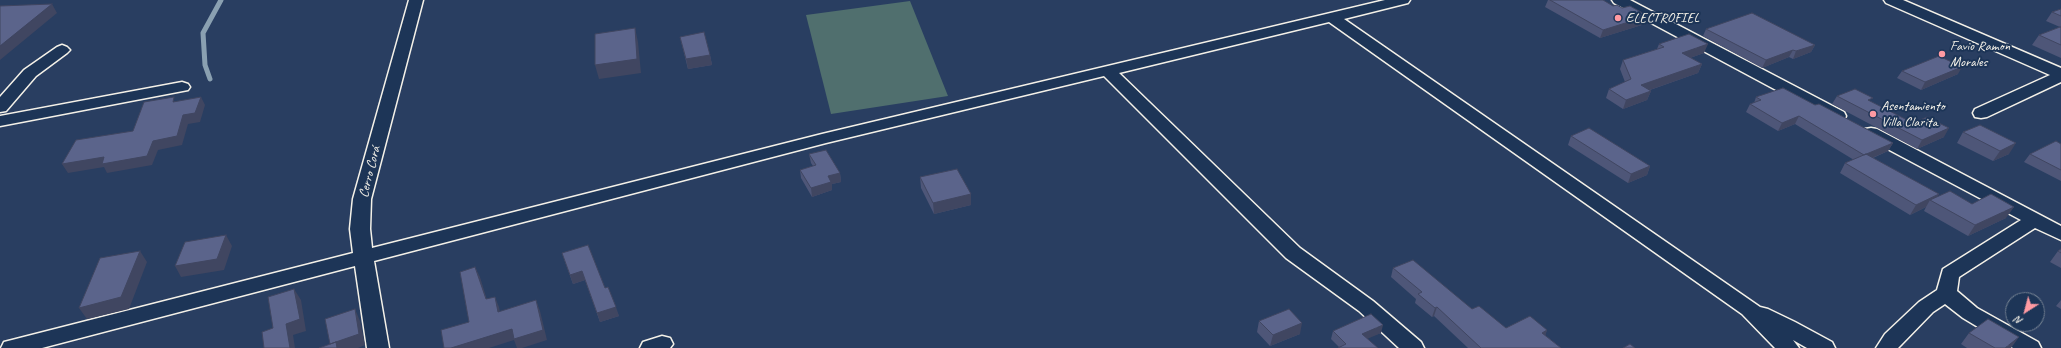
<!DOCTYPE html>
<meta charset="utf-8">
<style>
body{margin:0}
#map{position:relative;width:2061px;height:348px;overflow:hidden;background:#293e61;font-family:Caveat,sans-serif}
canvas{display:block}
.north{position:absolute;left:2005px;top:292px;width:40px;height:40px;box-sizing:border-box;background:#1d3557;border:1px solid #738091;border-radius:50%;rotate:216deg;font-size:11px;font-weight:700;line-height:16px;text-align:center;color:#f4f1e8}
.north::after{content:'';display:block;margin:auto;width:14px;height:18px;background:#ff9aa2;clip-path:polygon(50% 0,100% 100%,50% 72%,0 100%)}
</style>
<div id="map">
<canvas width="2061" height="348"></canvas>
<div class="north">N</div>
</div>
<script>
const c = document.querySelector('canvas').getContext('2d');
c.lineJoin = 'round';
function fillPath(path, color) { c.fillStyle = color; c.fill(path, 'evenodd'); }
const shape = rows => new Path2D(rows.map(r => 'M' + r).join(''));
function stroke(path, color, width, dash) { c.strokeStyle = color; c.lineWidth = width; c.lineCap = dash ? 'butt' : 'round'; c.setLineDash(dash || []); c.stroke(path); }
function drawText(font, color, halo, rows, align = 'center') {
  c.font = font + ' Caveat,sans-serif'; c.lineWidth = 4; c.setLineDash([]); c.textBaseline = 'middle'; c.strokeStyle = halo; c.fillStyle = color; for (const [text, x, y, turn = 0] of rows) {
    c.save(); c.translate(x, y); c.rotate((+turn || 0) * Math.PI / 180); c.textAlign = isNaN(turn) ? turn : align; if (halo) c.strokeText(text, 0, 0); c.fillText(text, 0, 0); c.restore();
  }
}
const green = shape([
 [910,1,948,96,831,114,806,15]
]);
const stream = shape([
 [210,79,205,65,203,33,221,0]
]);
const minor = shape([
 [409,0,423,0,371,199,370,229,372,248,822,134,1385,0,1410,0,1408,3,1344,19,1760,307,1768,309,1795,322,1832,342,1835,348,1807,348,1793,340,1799,348,1775,348,1742,314,1329,22,1119,73,1300,248,1373,301,1421,342,1424,348,1399,348,1359,311,1286,258,1104,76,826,143,374,261,389,348,367,348,355,266,42,348,1,348,4,342,12,340,353,253,350,229,353,199,409,0],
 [1612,0,1630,0,1844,112,1846,116,1844,120,1838,121,1832,120,1614,3,1612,0],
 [1884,0,1903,0,2061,68,2061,82,1987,117,1981,118,1975,117,1973,113,1975,109,2050,75,1886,3,1884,0],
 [62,45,67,47,70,50,67,53,36,76,6,111,0,112,0,97,24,70,57,47,62,45],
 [182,82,188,84,190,87,188,90,0,126,0,116,182,82],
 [1871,128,1877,129,2061,226,2061,240,2035,228,1959,277,1957,291,1977,308,2038,342,2041,348,2013,348,1963,318,1945,304,1933,312,1898,348,1876,348,1885,334,1919,302,1937,290,1943,269,2021,220,1865,137,1862,133,1865,129,1871,128],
 [662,336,670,338,673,344,670,348,640,348,643,342,662,336]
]);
const wall = shape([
 [1548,0,1603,0,1613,6,1648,16,1645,24,1600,38,1545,7],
 [2061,9,2061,58,2032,45,2039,35,2060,27,2046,21,2052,12],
 [1706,29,1815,45,1811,52,1793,59,1789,57,1762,68,1703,36],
 [680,37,710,55,712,65,688,69],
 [1659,44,1704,53,1690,58,1702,64,1698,73,1650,90,1651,91,1647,100,1623,109,1606,98,1609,89,1625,82,1620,69,1623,60,1657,49],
 [1902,71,1958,74,1921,90,1897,78],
 [1837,96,1871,102,1913,123,1944,137,1917,149,1832,104],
 [1756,97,1815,105,1893,143,1888,151,1873,158,1939,194,1937,197,1972,204,2006,218,1968,236,1924,211,1926,207,1910,215,1840,173,1845,163,1854,160,1795,124,1778,131,1746,112,1750,104,1754,103],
 [1963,132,2009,154,1993,161,1957,143],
 [1571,136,1650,166,1647,175,1628,183,1568,145],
 [2061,144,2061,181,2024,162,2030,154],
 [809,154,840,173,841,182,832,184,832,190,812,197,801,178,800,170,813,166,811,163],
 [920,177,971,194,971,205,934,214,921,188],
 [2061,249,2061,268,2050,262,2058,251],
 [562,253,605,288,619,316,600,322,585,280,573,284],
 [1393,268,1472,309,1506,328,1547,330,1545,335,1561,348,1468,348,1434,316,1432,317,1415,303,1416,299,1391,277],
 [2061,300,2061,309,2056,306],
 [1259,321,1300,334,1270,346,1257,332],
 [1333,331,1381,333,1339,347,1331,339],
 [1969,333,2011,348,1967,348,1961,344]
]);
const shadedWall = shape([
 [52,4,57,13,0,60,0,46],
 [1648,16,1645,24,1600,38,1603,30],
 [635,28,638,42,641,73,599,79,595,65],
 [1708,44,1704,53,1678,62,1682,53],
 [1815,45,1811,52,1793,59,1796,51],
 [1793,50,1789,57,1762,68,1766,60],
 [710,55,712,65,688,69,686,59],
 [1702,64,1698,73,1638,94,1641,85],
 [1962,67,1958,74,1921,90,1925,82],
 [1651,91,1647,100,1623,109,1626,100],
 [201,97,205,105,200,122,188,124,182,145,158,150,152,165,107,173,104,167,68,173,62,164,153,141,183,115],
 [1799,116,1795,124,1778,131,1782,123],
 [1949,128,1944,137,1917,149,1922,140],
 [1893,143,1888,151,1860,163,1864,155],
 [2016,143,2009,154,1993,161,2000,151],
 [1650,166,1647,175,1628,183,1631,174],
 [840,173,841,182,832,184,832,190,812,197,811,188,828,176],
 [971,194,971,205,934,214,933,203],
 [1939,194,1934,202,1930,200,1926,207,1910,215,1916,205],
 [2014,207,2006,218,1968,236,1975,225],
 [226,235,232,246,224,270,181,277,175,266],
 [140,251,147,262,129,309,87,319,79,308],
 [475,267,480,277,490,310,486,299],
 [582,271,585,280,573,284,570,275],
 [294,289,301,300,306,331,293,335,295,348,290,348,286,324],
 [495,297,499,307,502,322,498,312],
 [536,300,540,311,547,340,522,348,517,348,514,340,489,348,451,348,512,329],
 [616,307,619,316,600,322,597,313],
 [1437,307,1434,316,1432,317,1435,308],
 [355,309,360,321,365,345,358,348,332,348],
 [1302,323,1300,334,1270,346,1273,335],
 [1383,325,1381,333,1360,342,1362,334],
 [1547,330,1544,340,1542,333],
 [2019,337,2011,348,2005,348]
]);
const building = shape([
 [1550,0,1603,0,1613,6,1617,5,1622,8,1630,6,1648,16,1603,30,1550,0],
 [52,4,0,46,0,6,52,4],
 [2061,9,2061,16,2052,12,2061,9],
 [1752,13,1815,45,1796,51,1793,50,1766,60,1706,29,1752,13],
 [2060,27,2061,27,2061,45,2039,35,2060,27],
 [635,28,637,59,595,65,595,34,635,28],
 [704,32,710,55,686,59,680,37,704,32],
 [1689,34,1708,44,1682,53,1702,64,1641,85,1651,91,1626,100,1609,89,1631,79,1623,60,1664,47,1659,44,1689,34],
 [1939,56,1962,67,1925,82,1902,71,1939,56],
 [1783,88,1815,105,1819,104,1893,143,1864,155,1799,116,1782,123,1750,104,1761,100,1756,97,1783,88],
 [1855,89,1873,98,1868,100,1913,123,1927,117,1949,128,1922,140,1837,96,1855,89],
 [174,97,173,102,201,97,195,113,183,115,177,136,153,141,147,156,102,164,104,157,62,164,76,140,133,131,144,102,174,97],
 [1980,125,2016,143,2000,151,1963,132,1980,125],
 [1589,128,1650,166,1631,174,1571,136,1589,128],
 [2056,141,2061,144,2061,170,2030,154,2056,141],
 [826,150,840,173,828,176,831,182,811,188,800,170,816,165,809,154,826,150],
 [1866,154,1939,194,1916,205,1845,163,1866,154],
 [957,169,971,194,933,203,920,177,957,169],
 [1950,191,1972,204,1991,194,2014,207,1975,225,1930,200,1950,191],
 [226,235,217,259,175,266,185,242,226,235],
 [588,245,605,288,608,287,616,307,597,313,582,271,570,275,562,253,588,245],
 [2061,249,2061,253,2058,251,2061,249],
 [140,251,121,297,79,308,100,258,140,251],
 [1413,260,1472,309,1479,306,1506,328,1530,316,1547,330,1542,333,1561,348,1481,348,1437,307,1435,308,1418,294,1422,292,1393,268,1413,260],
 [475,267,486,299,495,297,498,312,536,300,543,330,514,339,512,329,451,348,444,348,441,330,469,322,460,272,475,267],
 [294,289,300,319,286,324,290,348,264,348,262,332,273,328,268,297,294,289],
 [355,309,359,334,330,344,325,319,355,309],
 [1289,309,1302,323,1273,335,1259,321,1289,309],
 [1371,314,1383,325,1362,334,1378,348,1338,348,1346,344,1333,331,1371,314],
 [1988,319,2019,337,2005,348,1995,348,1969,333,1988,319],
 [336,342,337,348,319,348,336,342],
 [1630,344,1635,348,1623,348,1630,344]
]);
const markers = [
 [1618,18,4,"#ff9aa2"],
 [1942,54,4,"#ff9aa2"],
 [1873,114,4,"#ff9aa2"]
];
const poiNames = [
 ["ELECTROFIEL",1626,18],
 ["Favio Ramon",1950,46],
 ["Morales",1950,62],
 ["Asentamiento",1881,106],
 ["Villa Clarita",1881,122]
];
const streetNames = [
 ["Cerro Corá",370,172,-76]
];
fillPath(green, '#506f6e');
stroke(stream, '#8aa0b1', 5);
stroke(minor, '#f4f1e8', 3);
fillPath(minor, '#1d3557');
fillPath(wall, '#4e5678');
fillPath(shadedWall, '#404661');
fillPath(building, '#5b648b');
stroke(building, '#404661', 1);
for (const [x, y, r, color] of markers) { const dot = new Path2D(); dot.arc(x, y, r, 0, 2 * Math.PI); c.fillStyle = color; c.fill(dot); stroke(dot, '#1d3557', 1.5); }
drawText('14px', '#f4f1e8', '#1d3557', poiNames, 'left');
drawText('14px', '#f4f1e8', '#1d3557', streetNames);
</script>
